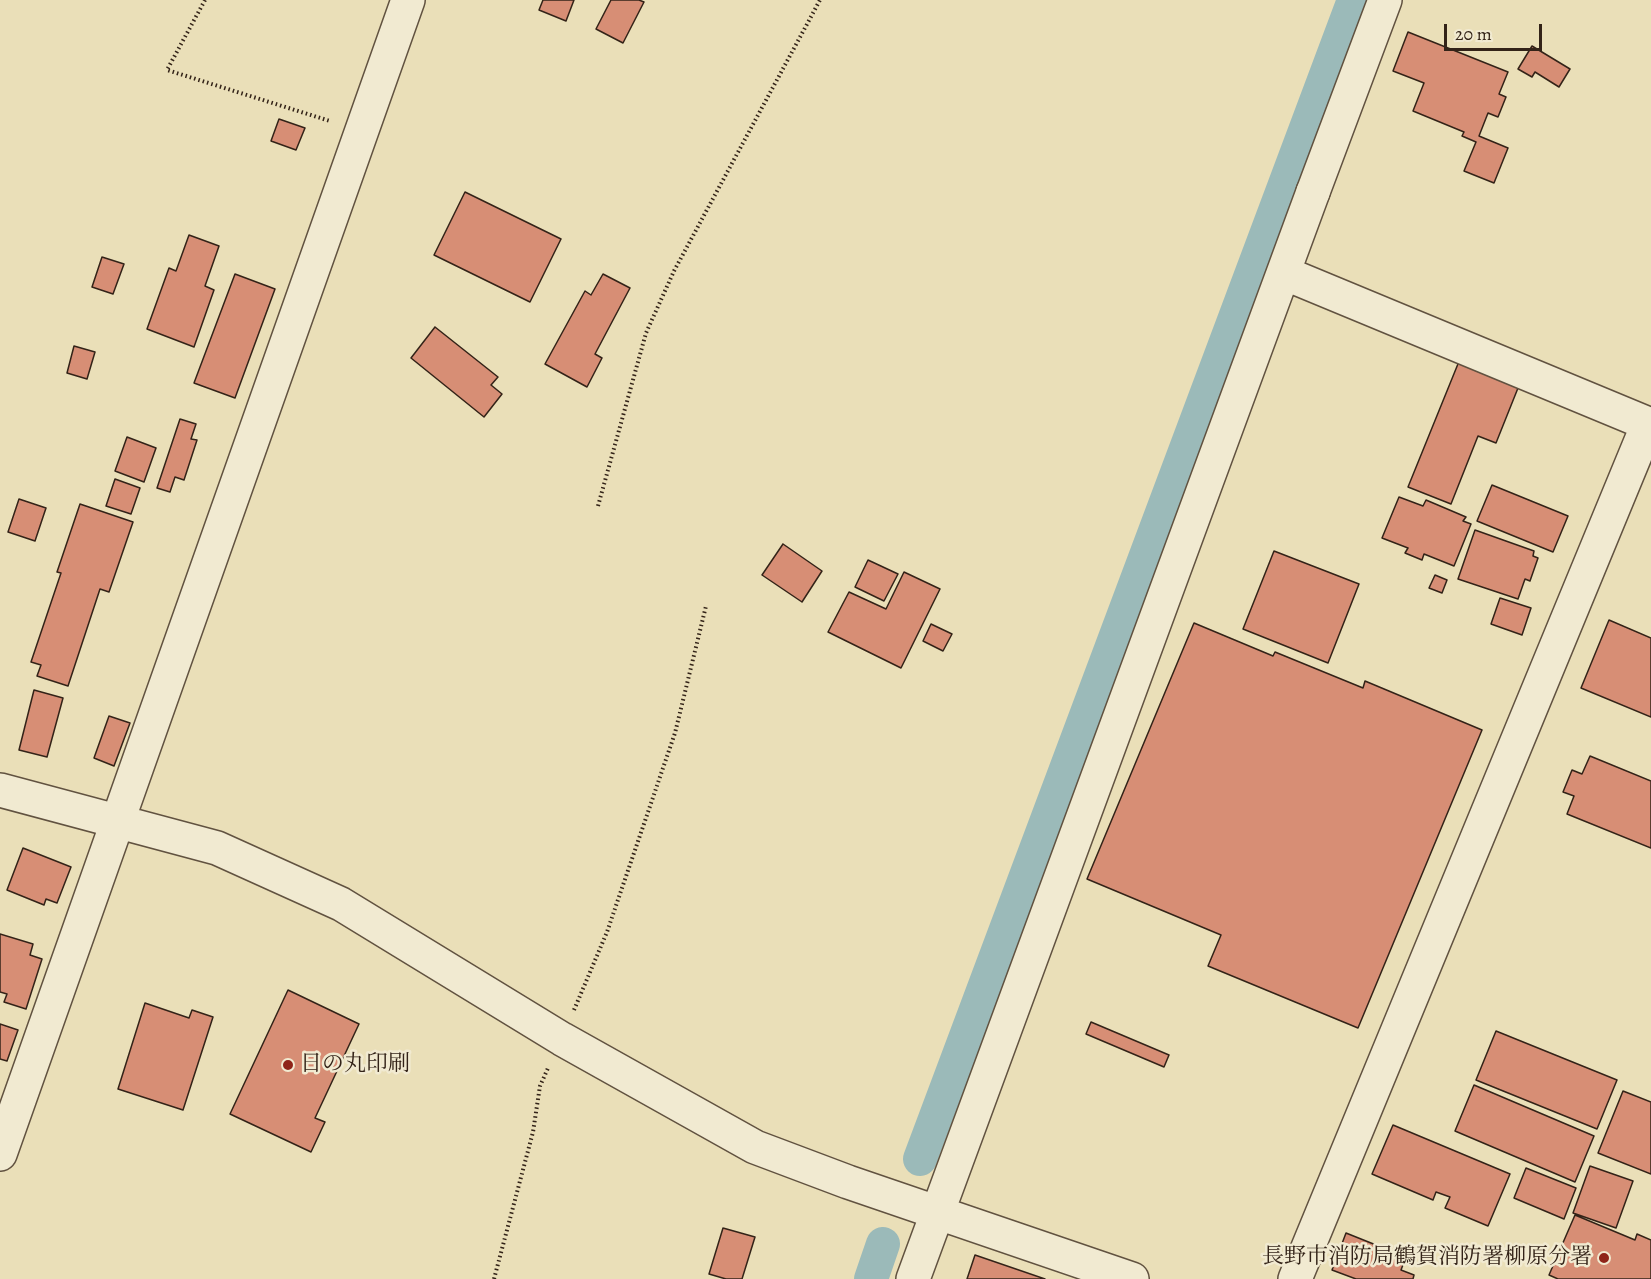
<!DOCTYPE html>
<meta charset="utf-8">
<style>
body{margin:0}
#map{position:relative;width:1651px;height:1279px;overflow:hidden;background:#eadfb8;font-family:Alegreya,serif}
canvas{display:block}
.scale{position:absolute;left:1444px;top:24px;width:98px;height:27px;box-sizing:border-box;border:3px solid #332318;border-top:0;padding-left:8px;font-size:18px;line-height:21px;white-space:nowrap;color:#332318;-webkit-text-stroke:4px #f1ead1;paint-order:stroke}
</style>
<div id="map">
<canvas width="1651" height="1279"></canvas>
<div class="scale">20 m</div>
</div>
<script>
const c = document.querySelector('canvas').getContext('2d');
c.lineJoin = 'round';
const shape = rows => new Path2D(rows.map(r => 'M' + r).join(''));
function stroke(path, color, width, dash) { c.strokeStyle = color; c.lineWidth = width; c.lineCap = dash ? 'butt' : 'round'; c.setLineDash(dash || []); c.stroke(path); }
function fillPath(path, color) { c.fillStyle = color; c.fill(path, 'evenodd'); }
function drawText(font, color, halo, rows, align = 'center') {
  c.font = font + ' Alegreya,"Noto Serif JP",serif'; c.lineWidth = 5; c.setLineDash([]); c.textBaseline = 'middle'; c.strokeStyle = halo; c.fillStyle = color; for (const [text, x, y, turn = 0] of rows) {
    c.save(); c.translate(x, y); c.rotate((+turn || 0) * Math.PI / 180); c.textAlign = isNaN(turn) ? turn : align; if (halo) c.strokeText(text, 0, 0); c.fillText(text, 0, 0); c.restore();
  }
}
const canal = shape([
 [920,1159,1354,0],
 [871,1279,883,1244]
]);
const building = shape([
 [543,0,574,0,566,21,539,10,543,0],
 [611,0,639,0,644,2,623,43,596,29,611,0],
 [1408,32,1508,72,1499,94,1506,97,1498,117,1488,113,1479,136,1508,148,1494,183,1464,171,1476,142,1462,136,1464,132,1413,111,1424,83,1393,71,1408,32],
 [1532,46,1570,69,1559,87,1535,72,1532,77,1518,69,1532,46],
 [279,119,305,128,296,150,271,141,279,119],
 [465,192,561,239,530,302,434,255,465,192],
 [189,235,219,246,205,286,214,290,194,347,147,329,169,268,176,271,189,235],
 [102,257,124,264,113,294,92,287,102,257],
 [235,274,275,289,235,398,194,383,235,274],
 [603,274,630,288,595,354,602,358,587,387,545,364,585,291,591,295,603,274],
 [435,327,498,377,491,385,502,394,484,417,411,358,435,327],
 [74,346,95,352,87,379,67,373,74,346],
 [1462,354,1522,378,1496,443,1478,436,1451,504,1408,487,1462,354],
 [180,419,196,424,191,439,197,440,184,480,175,477,170,492,157,488,180,419],
 [127,437,156,448,144,482,115,471,127,437],
 [115,479,140,488,131,514,106,506,115,479],
 [1492,485,1568,516,1553,552,1477,521,1492,485],
 [1399,497,1423,506,1426,500,1466,517,1463,521,1471,524,1454,566,1424,554,1422,560,1405,553,1408,548,1382,538,1399,497],
 [19,499,46,508,35,541,8,532,19,499],
 [80,504,133,522,109,592,100,589,68,686,37,676,41,665,31,662,61,573,57,572,80,504],
 [1475,530,1534,551,1533,556,1538,558,1530,581,1525,579,1518,599,1458,579,1475,530],
 [783,544,822,571,802,602,762,575,783,544],
 [1274,551,1359,584,1328,663,1243,629,1274,551],
 [868,560,898,574,884,601,855,587,868,560],
 [904,572,940,589,901,668,828,632,849,592,886,609,904,572],
 [1435,575,1447,580,1442,593,1429,588,1435,575],
 [1500,598,1531,608,1522,635,1491,624,1500,598],
 [1609,620,1651,638,1651,717,1581,688,1609,620],
 [1194,623,1273,656,1275,652,1363,688,1365,681,1482,730,1358,1028,1208,966,1221,935,1087,879,1194,623],
 [931,624,952,634,943,651,923,641,931,624],
 [34,690,63,698,47,757,19,750,34,690],
 [109,716,130,723,114,766,94,758,109,716],
 [1590,756,1651,781,1651,848,1567,814,1574,796,1563,792,1572,770,1582,774,1590,756],
 [23,848,71,867,57,903,46,899,44,905,7,890,23,848],
 [0,934,33,944,30,955,42,959,26,1009,4,1002,7,994,0,992,0,934],
 [288,990,359,1024,315,1118,325,1122,311,1152,230,1114,288,990],
 [145,1003,189,1018,192,1010,213,1017,183,1110,118,1089,145,1003],
 [1091,1022,1169,1055,1164,1067,1086,1034,1091,1022],
 [0,1024,18,1030,7,1061,0,1059,0,1024],
 [1496,1031,1617,1080,1597,1129,1476,1080,1496,1031],
 [1474,1085,1594,1136,1575,1182,1455,1131,1474,1085],
 [1623,1091,1651,1102,1651,1174,1598,1153,1623,1091],
 [1393,1125,1510,1174,1488,1226,1445,1208,1450,1197,1436,1192,1433,1200,1372,1174,1393,1125],
 [1590,1166,1633,1181,1616,1228,1573,1213,1590,1166],
 [1526,1168,1576,1188,1564,1219,1514,1198,1526,1168],
 [1575,1215,1635,1240,1637,1234,1651,1240,1651,1279,1558,1279,1549,1275,1575,1215],
 [723,1228,755,1237,742,1279,726,1279,709,1274,723,1228],
 [1346,1233,1406,1257,1401,1270,1414,1275,1413,1279,1356,1279,1332,1270,1346,1233],
 [975,1255,1045,1279,967,1279,975,1255]
]);
const path = shape([
 [205,0,167,70,330,121],
 [598,506,646,333,674,271,820,0],
 [574,1010,607,932,675,733,706,606],
 [494,1279,533,1132,540,1086,548,1068]
]);
const minor = shape([
 [1313,192,1385,0]
]);
const tertiary = shape([
 [1284,273,1651,425],
 [0,790,217,848,341,904,562,1039,755,1147,848,1182,1132,1279],
 [0,1154,408,0],
 [913,1279,1313,192],
 [1295,1279,1648,424]
]);
const markers = [
 [288,1065,6,"#8f2418"],
 [1604,1258,6,"#8f2418"]
];
const poiNames = [
 ["日の丸印刷",300,1065],
 ["長野市消防局鶴賀消防署柳原分署",1592,1258,"right"]
];
stroke(canal, '#9bbab9', 34);
fillPath(building, '#d78e75');
stroke(building, '#332318', 1.5);
stroke(minor, '#615240', 36);
stroke(tertiary, '#615240', 36);
stroke(path, '#332318', 4, [1.5, 3]);
stroke(minor, '#f1ead1', 33);
stroke(tertiary, '#f1ead1', 33);
for (const [x, y, r, color] of markers) { const dot = new Path2D(); dot.arc(x, y, r, 0, 2 * Math.PI); c.fillStyle = color; c.fill(dot); stroke(dot, '#f1ead1', 2); }
drawText('22px', '#332318', '#f1ead1', poiNames, 'left');
</script>
